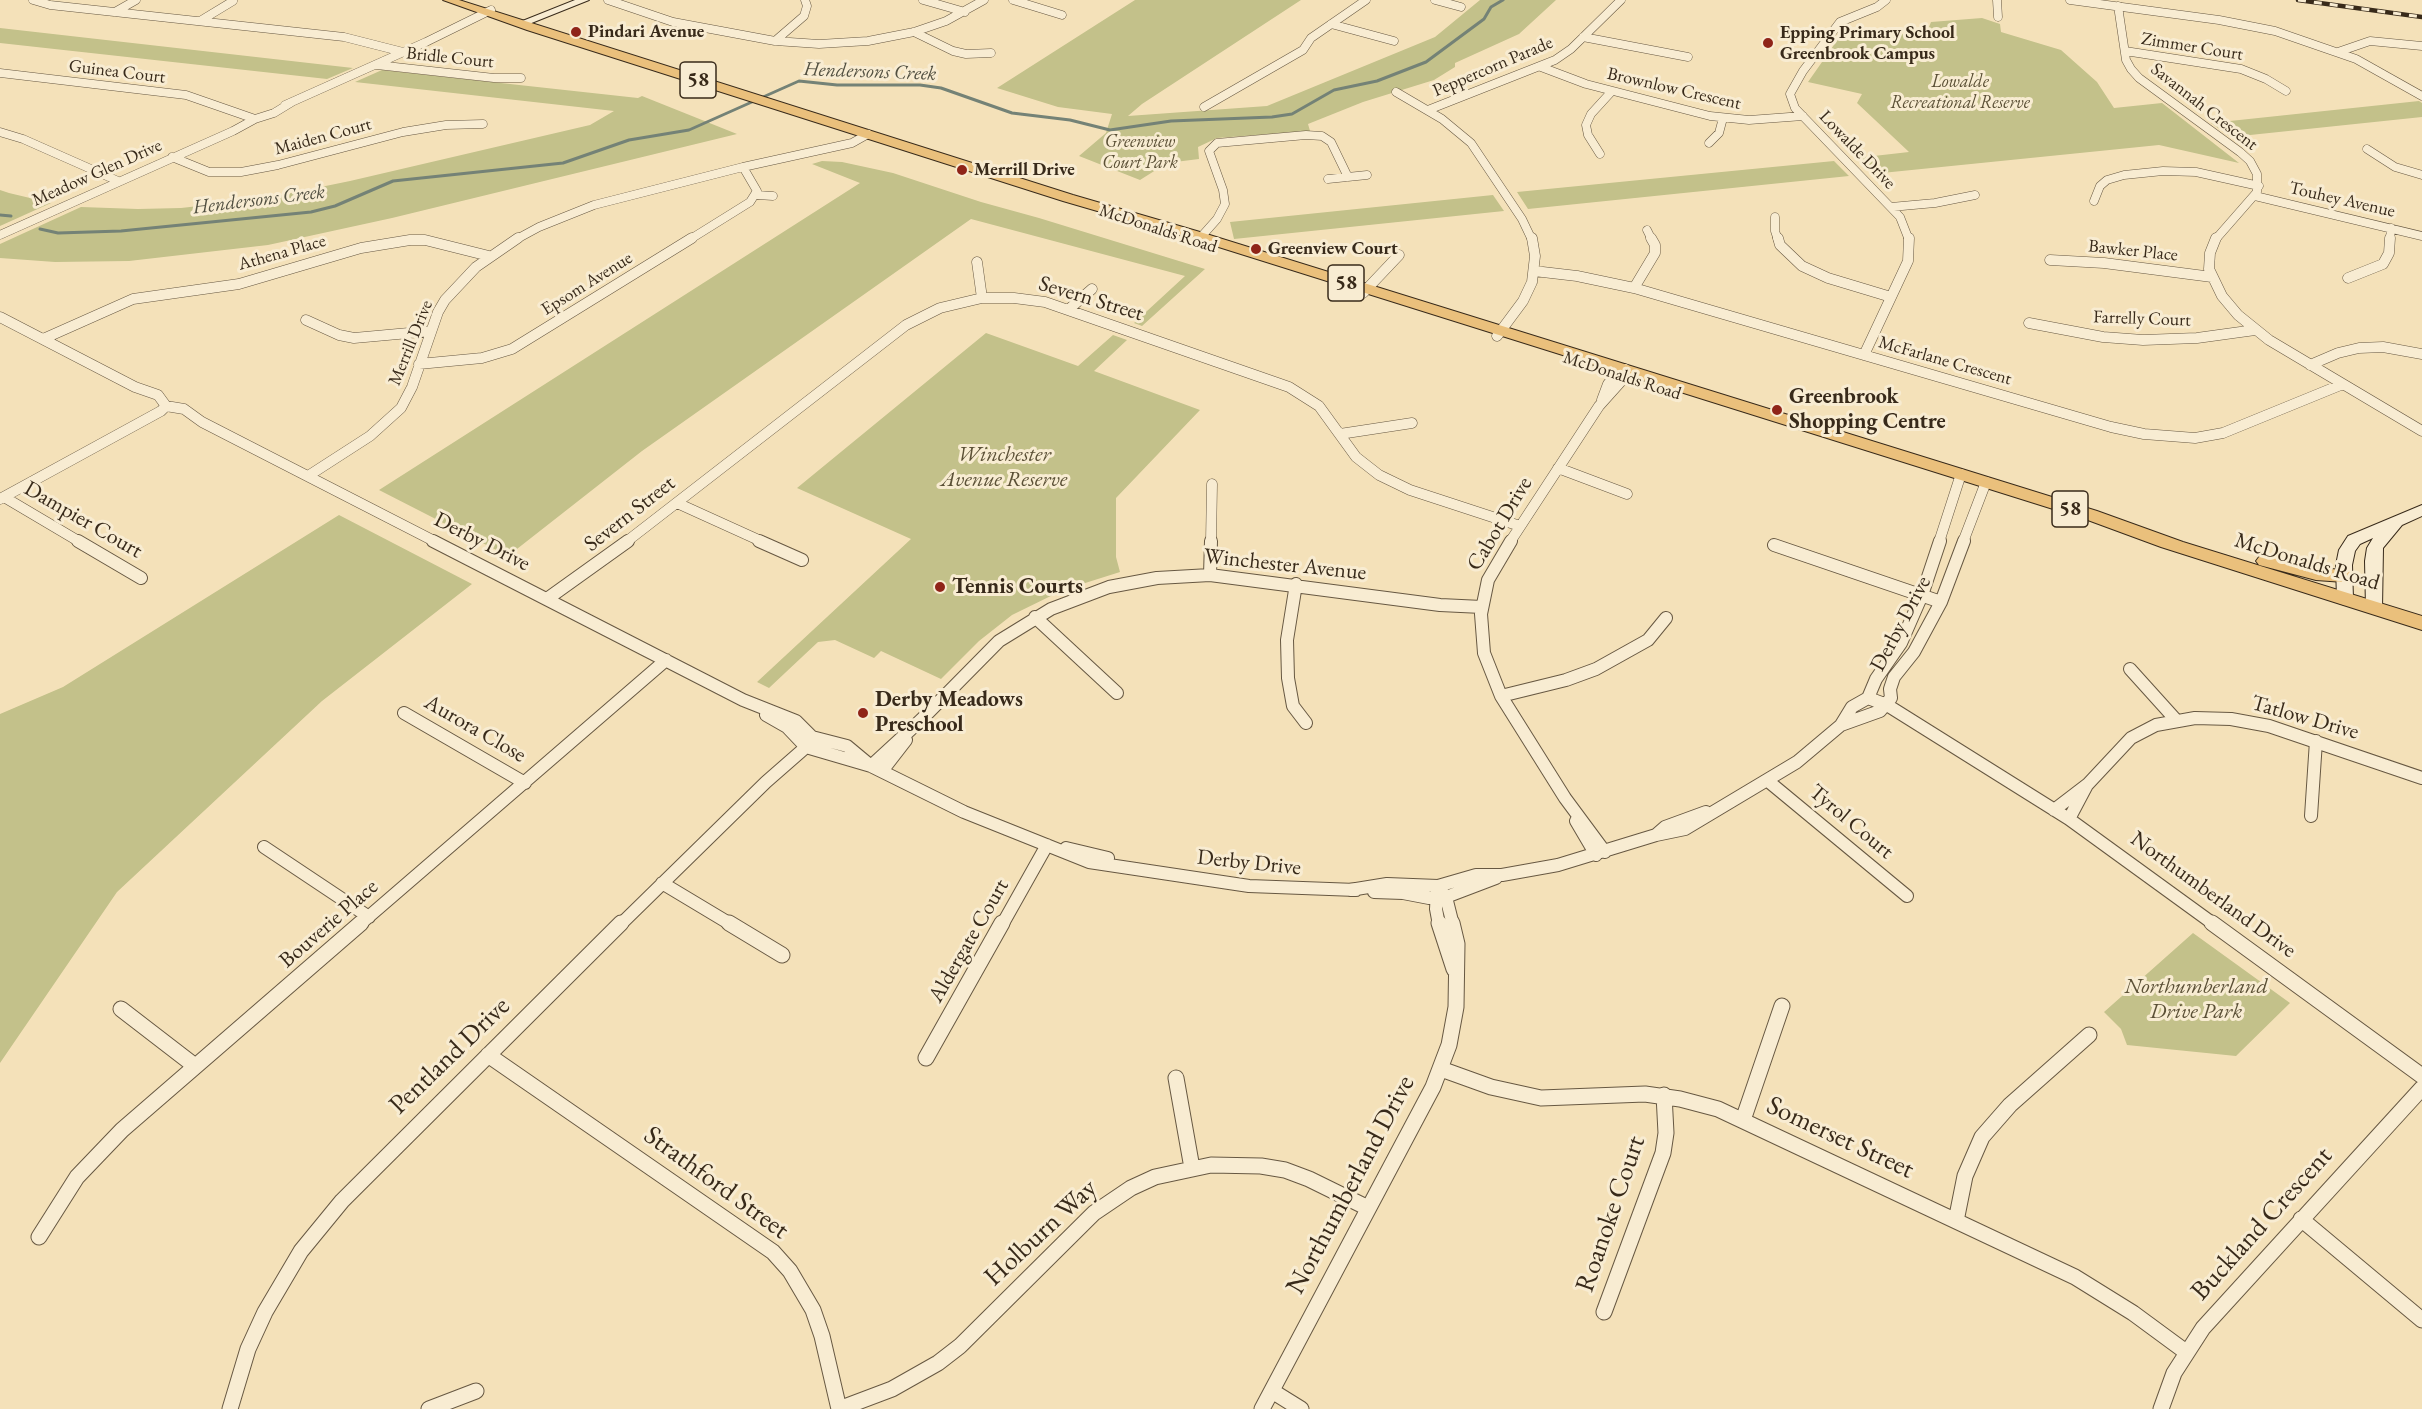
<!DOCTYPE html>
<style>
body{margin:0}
canvas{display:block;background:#f4e1b9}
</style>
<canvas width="2422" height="1409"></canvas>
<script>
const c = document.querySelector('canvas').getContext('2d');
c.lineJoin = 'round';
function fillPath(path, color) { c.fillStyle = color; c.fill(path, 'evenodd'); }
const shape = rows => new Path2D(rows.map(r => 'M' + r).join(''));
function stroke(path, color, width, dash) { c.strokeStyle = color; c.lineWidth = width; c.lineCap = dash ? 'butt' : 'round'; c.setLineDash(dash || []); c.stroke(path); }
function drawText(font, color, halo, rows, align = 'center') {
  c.font = font + ' "EB Garamond",serif'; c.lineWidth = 6; c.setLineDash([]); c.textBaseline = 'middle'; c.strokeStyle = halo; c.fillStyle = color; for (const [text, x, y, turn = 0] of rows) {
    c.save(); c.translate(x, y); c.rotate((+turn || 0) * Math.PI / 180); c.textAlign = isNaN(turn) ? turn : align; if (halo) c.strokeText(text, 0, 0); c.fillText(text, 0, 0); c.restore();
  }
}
const green = shape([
 [1135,0,1301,0,1142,104,1128,116,1267,106,1435,37,1480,0,1556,0,1519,34,1455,63,1455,67,1434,80,1363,102,1308,124,1310,131,1217,138,1198,147,1199,159,1167,163,1140,180,1079,156,1106,133,1112,114,1058,107,997,88],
 [1982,18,2000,24,2001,32,2061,50,2097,82,2114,108,2162,103,2239,163,2159,145,1872,174,1856,158,1909,152,1857,103,1862,94,1808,82,1843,32,1881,40,1929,27,1931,22],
 [0,28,353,68,327,79,0,43],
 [382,70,638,98,642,96,737,134,392,218,268,245,129,261,55,262,0,258,0,244,81,207,138,209,181,208,262,199,350,181,590,125,614,111,355,82],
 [2419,101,2422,103,2422,117,2231,137,2211,123],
 [822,161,842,162,893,173,981,202,1039,218,1205,269,1142,326,1134,323,1185,276,971,219,642,451,508,556,379,490,860,183,812,164],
 [1834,161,1849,176,1528,209,1517,192],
 [0,190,9,193,51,203,0,226],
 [1493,195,1504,211,1234,239,1230,222],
 [986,333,1078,366,1113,335,1127,340,1094,371,1200,410,1116,498,1116,557,1120,572,1063,590,1012,615,979,641,941,679,881,651,874,658,835,640,818,642,769,688,757,682,911,539,797,488],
 [339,515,472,584,322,701,117,892,0,1063,0,714,63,687],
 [2193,933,2290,1003,2236,1056,2127,1045,2121,1029,2104,1012]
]);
const stream = shape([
 [0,215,11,216],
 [40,229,58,233,121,231,311,212,335,206,393,181,563,163,629,140,689,130,799,81,837,85,920,85,941,88,1012,113,1070,120,1110,130,1171,121,1272,117,1292,114,1334,90,1377,81,1426,62,1484,19,1491,7,1503,0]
]);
const streetFar3 = shape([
 [33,0,50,5,344,37,403,52],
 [608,0,673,22,775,41,819,44,868,41,914,32,946,21,984,0],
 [923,0,965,12],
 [1013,0,1062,15],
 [1435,0,1461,7],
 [1886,0,1877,7,1840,22,1803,71,1790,94,1795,108,1900,217,1909,240],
 [1997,0,1998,17],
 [2070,0,2219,20,2275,31,2356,59,2422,96],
 [2118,6,2126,60,2131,69,2139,78,2240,152,2250,161,2257,174,2257,192,2215,240],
 [115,12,136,0],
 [200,21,233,1],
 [1331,24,1394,41],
 [914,32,953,51,966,54,991,53],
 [1583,37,1688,57],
 [775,41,804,16,807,6,805,0],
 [2125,51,2241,69,2266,79,2286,91],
 [2338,52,2370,41,2422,46],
 [377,65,494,78,521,78],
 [1541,67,1586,84,1710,116,1749,120,1803,116],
 [0,73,186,95,255,119],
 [1396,92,1442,119,1471,143,1522,219,1532,240],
 [285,105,426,42,491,10],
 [1204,107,1303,50,1311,38,1366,0],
 [1428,110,1555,60,1571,49,1621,0],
 [0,132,23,139,118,181],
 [1709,143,1719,133,1723,118],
 [2367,149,2395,167,2422,175],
 [1600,154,1588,135,1586,125,1591,114,1612,91],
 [172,157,209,172,241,172,278,165,403,132,446,125,483,124],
 [1328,179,1367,175],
 [757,195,773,196],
 [2255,196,2422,236],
 [2094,201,2100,186,2107,180,2124,175,2163,171,2196,172,2259,186],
 [1891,207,1935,203,1975,195],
 [1775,217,1775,231,1778,240],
 [1647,230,1652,240],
 [0,235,233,131,255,119,274,113,292,102],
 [515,240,539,227,594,205,743,167,852,143,868,134],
 [689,240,750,202,757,191,743,167],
 [1195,240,1201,237,1217,219,1225,204,1223,190,1209,151,1217,143,1306,135,1322,136,1331,142,1348,177],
 [2390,240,2391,228]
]);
const streetFar2 = shape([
 [1778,238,1780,245,1802,266,1828,278,1891,297],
 [2216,238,2210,253,2209,269,2222,296,2238,315,2269,340,2422,431],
 [1192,241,1199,238],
 [2050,260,2104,263,2212,277],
 [977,262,982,298],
 [1534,271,1577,276,1634,288,2111,427,2144,434,2195,438,2223,433,2343,384],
 [2348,278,2383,264,2389,253,2390,238],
 [1634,288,1655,253,1655,245,1651,238],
 [1363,293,1399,255],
 [1068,310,1092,289],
 [0,317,135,387,158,395,166,406,184,409,202,422,436,542],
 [306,320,339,335,354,338,431,331],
 [2029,323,2103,337,2143,340,2197,338,2255,330],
 [1497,336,1523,301,1532,282,1535,256,1532,238],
 [43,339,133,299,239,284,361,248,410,240,425,240,489,256],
 [1864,355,1908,261,1909,238],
 [419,364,482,358,512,349,692,238],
 [2310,365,2338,353,2359,348,2383,347,2422,354],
 [1602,400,1608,384,1616,374,1625,369],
 [1340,434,1412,423],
 [1558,468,1627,494],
 [308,476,370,436,401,408,412,387,438,312,445,300,476,267,518,238],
 [4,497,80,542],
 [0,499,161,411,166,406],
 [677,503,763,542],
 [626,542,906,325,940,308,982,298,1014,298,1045,302,1289,387,1319,406,1356,457,1379,475,1410,490,1520,526],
 [1211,542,1212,484],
 [1510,542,1599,406,1625,377,1625,369],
 [1939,542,1961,474],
 [1963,542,1986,482]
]);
const streetFar1 = shape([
 [78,541,141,578],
 [433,541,743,700,796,721,812,737,847,746,871,766],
 [759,541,802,560],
 [1511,541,1488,580,1481,614,1484,653,1501,696,1565,798,1605,852],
 [1774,545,1941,602],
 [1210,575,1211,541],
 [1296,584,1287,640,1288,678,1293,706,1306,723],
 [547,599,628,541],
 [1035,617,1117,693],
 [2130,669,2176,720],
 [1501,696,1566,680,1596,669,1648,640,1666,618],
 [1868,698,1887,705,2069,819,2215,925],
 [404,713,525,783],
 [766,715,787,727,806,747,871,766,964,812,1089,862,1249,886,1356,890],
 [1841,725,1852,707,1868,698,1876,679,1901,643,1922,595,1940,541],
 [871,766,921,720,999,641,1051,609,1109,587,1157,578,1210,575,1440,605,1482,607],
 [882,771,906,740],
 [1768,781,1907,896],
 [2054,810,2088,784,2131,738,2156,725,2195,718,2231,719,2269,726,2422,778],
 [2311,816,2316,741],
 [2069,819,2087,785],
 [1576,821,1596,855],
 [1657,834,1665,827,1706,812],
 [264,847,369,917],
 [1066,848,1108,858],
 [662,883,732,925],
 [1350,890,1387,884,1438,886,1476,875,1502,875,1558,865,1656,835,1685,829,1797,762,1841,725,1880,711,1891,698,1890,689,1894,677,1914,652,1941,602,1964,541],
 [1437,890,1436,909,1439,925],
 [1374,892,1403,893,1429,898,1446,897,1496,878],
 [1442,892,1446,897,1453,925],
 [359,925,666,660],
 [620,925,766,782,806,747,812,737],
 [1002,925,1047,845]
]);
const street = shape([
 [729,923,782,955],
 [1439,923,1454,969],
 [2212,923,2422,1076],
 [121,1009,195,1066],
 [488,1055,773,1252,790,1271,813,1310,822,1336,839,1409,892,1389,938,1363,960,1346,1094,1213,1131,1188,1155,1177,1211,1165,1261,1166,1285,1170,1309,1179,1368,1208],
 [926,1058,1002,923],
 [1441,1069,1491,1087,1541,1098,1645,1094,1680,1099,1718,1109,2075,1277,2133,1313,2186,1352],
 [1176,1078,1192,1168],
 [1743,1120,1782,1006],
 [2301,1219,2422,1320],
 [1956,1221,1965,1176,1982,1137,2010,1105,2089,1035],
 [39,1237,77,1177,122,1130,361,923],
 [1604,1312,1663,1153,1666,1133,1664,1095],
 [1272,1391,1301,1409],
 [230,1409,248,1349,265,1312,301,1251,342,1201,621,923],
 [429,1409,476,1391],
 [1262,1409,1433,1087,1449,1045,1456,1007,1457,944,1452,923],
 [2161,1409,2174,1373,2203,1328,2422,1088]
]);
const secondary = shape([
 [575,0,589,0,524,26,515,24,575,0],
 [2422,505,2422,516,2402,525,2383,548,2382,608,2380,612,2368,612,2366,608,2365,561,2367,548,2373,538,2360,544,2355,551,2352,565,2353,599,2351,603,2345,605,2339,603,2337,599,2336,565,2339,550,2348,536,2422,505]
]);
const primary = shape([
 [443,0,459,0,1073,195,1200,232,2097,511,2183,542,2422,616,2422,630,2161,547,2085,519,1190,238,1063,201,527,30,443,0],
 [2265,555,2316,568,2344,570,2350,572,2353,576,2350,580,2344,582,2316,580,2259,565,2256,561,2259,557,2265,555]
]);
const rail = shape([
 [2298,0,2422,17]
]);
const markers = [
 [576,32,6,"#8f2418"],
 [1768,43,6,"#8f2418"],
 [962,170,6,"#8f2418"],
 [1256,249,6,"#8f2418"],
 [1777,410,6,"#8f2418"],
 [940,587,6,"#8f2418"],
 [863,713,6,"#8f2418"]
];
const farPoinames = [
 ["Pindari Avenue",588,32],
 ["Epping Primary School",1780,33],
 ["Greenbrook Campus",1780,54],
 ["Merrill Drive",974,170],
 ["Greenview Court",1268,249]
];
const farStreetnames = [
 ["Zimmer Court",2192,47,9],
 ["Bridle Court",450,58,6],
 ["Peppercorn Parade",1493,67,-23],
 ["Guinea Court",117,72,7],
 ["Brownlow Crescent",1674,89,13],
 ["Savannah Crescent",2204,107,38],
 ["Maiden Court",323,137,-15],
 ["Lowalde Drive",1857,150,46],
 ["Meadow Glen Drive",97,173,-24],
 ["Touhey Avenue",2342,200,13],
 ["McDonalds Road",1158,229,18],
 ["Bawker Place",2133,251,6],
 ["Athena Place",282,253,-16],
 ["Epsom Avenue",587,284,-32],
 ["Farrelly Court",2142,319,2],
 ["Merrill Drive",411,343,-68],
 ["McFarlane Crescent",1945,361,16],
 ["McDonalds Road",1622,376,18]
];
const farParknames = [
 ["Lowalde",1960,82],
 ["Recreational Reserve",1960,103],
 ["Greenview",1140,142],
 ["Court Park",1140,163]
];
const farWaternames = [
 ["Hendersons Creek",870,72,2],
 ["Hendersons Creek",259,200,-7]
];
const shields = [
 [698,80,36],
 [1346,283,36],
 [2070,509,36]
];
const shieldNames = [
 ["58",698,80],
 ["58",1346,283],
 ["58",2070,509]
];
const streetNames = [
 ["Severn Street",1091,299,17],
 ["Severn Street",630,514,-38],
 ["Dampier Court",83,520,30],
 ["Cabot Drive",1500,524,-59],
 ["Derby Drive",482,542,27],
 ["McDonalds Road",2307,562,17],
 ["Winchester Avenue",1285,565,6],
 ["Derby Drive",1901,624,-62],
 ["Tatlow Drive",2305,718,16],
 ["Aurora Close",475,729,30],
 ["Tyrol Court",1851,822,40],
 ["Derby Drive",1249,863,6],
 ["Northumberland Drive",2213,895,36],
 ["Bouverie Place",329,924,-41],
 ["Aldergate Court",969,941,-60]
];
const poiNames = [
 ["Greenbrook",1789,397],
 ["Shopping Centre",1789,422],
 ["Tennis Courts",952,587],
 ["Derby Meadows",875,700],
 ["Preschool",875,725]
];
const parkNames = [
 ["Winchester",1004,455],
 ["Avenue Reserve",1004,480],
 ["Northumberland",2196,987],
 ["Drive Park",2196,1012]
];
const nearStreetnames = [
 ["Pentland Drive",450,1056,-44],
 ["Somerset Street",1840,1138,25],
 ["Strathford Street",716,1183,36],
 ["Northumberland Drive",1351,1185,-62],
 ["Roanoke Court",1611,1214,-71],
 ["Buckland Crescent",2262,1224,-48],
 ["Holburn Way",1041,1233,-43]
];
fillPath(green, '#c3c18a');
stroke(stream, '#748276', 3);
stroke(streetFar3, '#675842', 9);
stroke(streetFar2, '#675842', 11);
stroke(streetFar1, '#675842', 14);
stroke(street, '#675842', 17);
stroke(secondary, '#382a1a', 2);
stroke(primary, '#382a1a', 2);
stroke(streetFar3, '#f8ecd2', 8);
stroke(streetFar2, '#f8ecd2', 10);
stroke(streetFar1, '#f8ecd2', 12);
stroke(street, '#f8ecd2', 15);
fillPath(secondary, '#f8ecd2');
fillPath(primary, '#eac07c');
stroke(rail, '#382a1a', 4.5);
stroke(rail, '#f8ecd2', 3, [8]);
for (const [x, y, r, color] of markers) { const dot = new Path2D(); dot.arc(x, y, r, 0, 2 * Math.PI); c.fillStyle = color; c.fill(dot); stroke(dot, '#f8ecd2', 2); }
drawText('bold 18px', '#382a1a', '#f8ecd2', farPoinames, 'left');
drawText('18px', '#382a1a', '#f8ecd2', farStreetnames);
drawText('italic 18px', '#5b5036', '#f8ecd2', farParknames);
drawText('italic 20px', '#514f40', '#f8ecd2', farWaternames);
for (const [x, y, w] of shields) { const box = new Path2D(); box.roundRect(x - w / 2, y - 18, w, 36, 4.5); c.fillStyle = '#f8ecd2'; c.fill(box); stroke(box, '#382a1a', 1.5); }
drawText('bold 21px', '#382a1a', null, shieldNames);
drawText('22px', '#382a1a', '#f8ecd2', streetNames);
drawText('bold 22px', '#382a1a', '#f8ecd2', poiNames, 'left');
drawText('italic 22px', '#5b5036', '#f8ecd2', parkNames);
drawText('27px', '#382a1a', '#f8ecd2', nearStreetnames);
</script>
